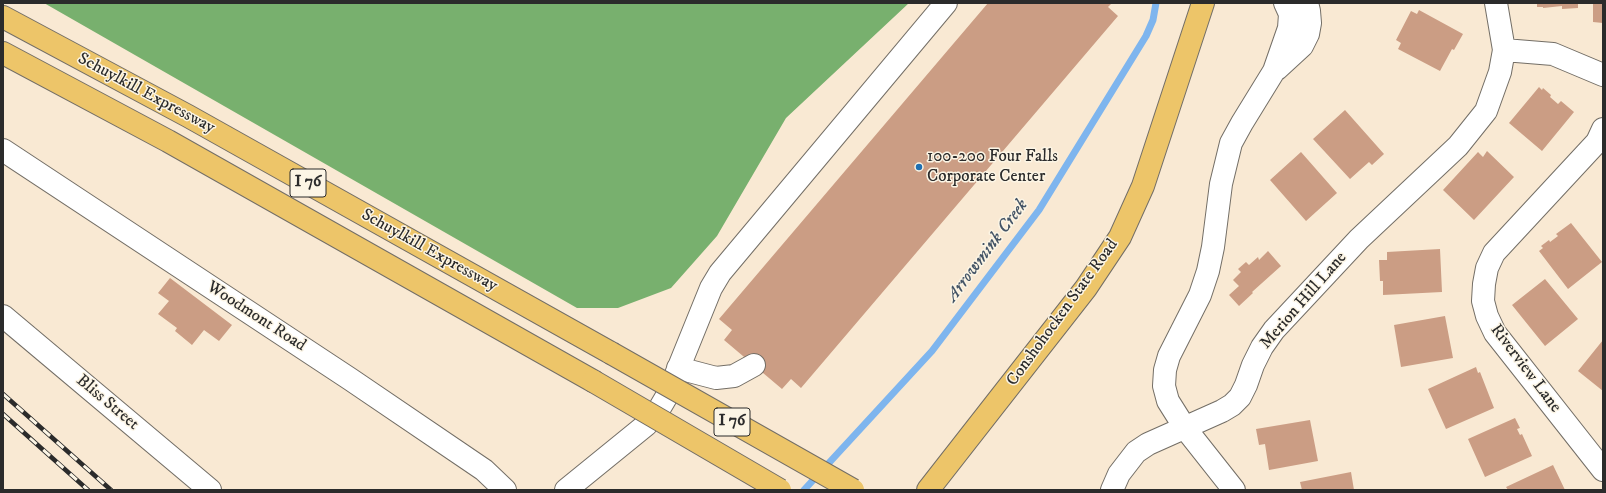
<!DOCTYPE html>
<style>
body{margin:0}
#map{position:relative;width:1606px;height:493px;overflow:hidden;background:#f9e9d3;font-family:"IM FELL DW Pica",serif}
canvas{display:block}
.frame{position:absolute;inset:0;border:4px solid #2b2b2b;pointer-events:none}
</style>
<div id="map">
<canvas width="1606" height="493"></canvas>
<div class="frame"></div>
</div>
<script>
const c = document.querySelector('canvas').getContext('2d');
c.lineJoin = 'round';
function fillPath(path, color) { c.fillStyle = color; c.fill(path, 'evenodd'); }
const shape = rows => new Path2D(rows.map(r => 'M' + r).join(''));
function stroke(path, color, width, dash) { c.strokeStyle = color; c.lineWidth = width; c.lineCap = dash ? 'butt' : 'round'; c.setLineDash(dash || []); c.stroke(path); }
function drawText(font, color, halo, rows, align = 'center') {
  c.font = font + ' "IM FELL DW Pica",serif'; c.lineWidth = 3; c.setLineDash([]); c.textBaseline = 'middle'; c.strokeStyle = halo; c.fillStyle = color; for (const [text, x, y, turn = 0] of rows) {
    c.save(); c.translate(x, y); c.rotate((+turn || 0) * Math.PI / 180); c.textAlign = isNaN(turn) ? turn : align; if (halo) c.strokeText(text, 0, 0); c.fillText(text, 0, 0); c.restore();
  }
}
const forest = shape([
 [44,3,909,3,786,118,717,236,671,288,618,308,577,308]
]);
const stream = shape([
 [804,490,932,351,1039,210,1146,36,1153,20,1156,3]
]);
const building = shape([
 [988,3,1112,3,1108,7,1118,16,801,388,791,379,782,389,724,340,732,330,719,319],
 [1537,3,1578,3,1578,8,1562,9,1562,6,1543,8,1543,7,1537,7],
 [1593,3,1603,3,1603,23,1593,22],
 [1419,10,1463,34,1454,50,1452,49,1440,71,1398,49,1401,43,1396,40,1411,11,1417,14],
 [1539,87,1542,90,1543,88,1551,95,1550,97,1558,104,1561,101,1574,112,1542,151,1509,123],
 [1345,110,1384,154,1372,165,1369,162,1350,179,1313,139],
 [1487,151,1514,177,1474,220,1443,190,1478,152,1483,157],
 [1301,152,1337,193,1306,221,1270,180],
 [1571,223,1602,262,1568,289,1539,251,1543,248,1541,246,1549,240,1550,242,1558,236,1556,234],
 [1440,249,1442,292,1383,295,1383,281,1380,281,1379,260,1387,260,1387,252],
 [1268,251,1281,266,1252,292,1253,293,1239,306,1229,295,1239,286,1233,280,1241,272,1238,269,1246,262,1249,265,1258,257,1259,260],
 [170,278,232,325,219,341,204,330,192,345,175,331,177,328,158,314,169,301,158,293],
 [1545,279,1578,319,1545,346,1512,305],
 [1445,316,1453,358,1401,367,1394,325],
 [1603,340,1603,391,1578,371],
 [1476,367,1478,373,1480,372,1494,408,1446,429,1428,389],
 [1515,418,1520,428,1517,429,1520,435,1522,434,1532,456,1485,477,1468,439],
 [1310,420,1318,461,1269,470,1265,444,1259,445,1256,429],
 [1553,465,1565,490,1508,490,1506,487],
 [1351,472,1354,490,1302,490,1300,482]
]);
const minor = shape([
 [1504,50,1553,54,1603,75],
 [1277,69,1302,46,1308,34,1310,23,1309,11,1307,3],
 [1603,129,1597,142,1494,253,1487,268,1484,284,1483,301,1487,316,1495,333,1603,470],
 [3,150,350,379,484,470,505,490],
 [3,316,210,490],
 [678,368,716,378,734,376,754,365],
 [566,490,646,425,658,411,668,394,711,288,720,273,946,3],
 [1112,490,1119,474,1136,452,1148,444,1222,411,1232,405,1240,397,1246,385,1253,365,1262,347,1274,330,1359,239,1458,146,1486,111,1500,72,1504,50,1496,3],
 [1234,490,1185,428,1168,401,1164,386,1165,370,1169,356,1200,295,1208,271,1213,247,1221,184,1231,143,1242,123,1274,71,1289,28,1290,14,1285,3]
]);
const major = shape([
 [928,490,1086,288,1120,237,1143,186,1203,3]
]);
const highway = shape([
 [3,17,188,116,611,353],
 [3,53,168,141,593,381]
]);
const rail = shape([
 [3,394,111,490],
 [3,414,88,490]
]);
const highwayBridge = shape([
 [611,353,853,490],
 [593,381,780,490]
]);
const markers = [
 [919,167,4,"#1f6fb2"]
];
const shields = [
 [308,183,36],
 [732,422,36]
];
const shieldNames = [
 ["I 76",308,183],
 ["I 76",732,422]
];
const streetNames = [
 ["Schuylkill Expressway",146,94,28],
 ["Schuylkill Expressway",429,251,29],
 ["Merion Hill Lane",1304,301,-49],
 ["Conshohocken State Road",1063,313,-54],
 ["Woodmont Road",256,317,33],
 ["Riverview Lane",1525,369,53],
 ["Bliss Street",107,403,40]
];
const poiNames = [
 ["100-200 Four Falls",927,157],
 ["Corporate Center",927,177]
];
const waterNames = [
 ["Arrowmink Creek",988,251,-53]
];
fillPath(forest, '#78b06e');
stroke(stream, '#7eb5ee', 7);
fillPath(building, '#cb9d84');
stroke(minor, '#736e66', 24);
stroke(major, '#736e66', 24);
stroke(highway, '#736e66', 24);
stroke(minor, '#fff', 22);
stroke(major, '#edc569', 22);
stroke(highway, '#edc569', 22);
stroke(rail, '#2b2b2b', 4.5);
stroke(rail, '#fcf5e5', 3, [9]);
stroke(highwayBridge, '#736e66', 24, []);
stroke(highwayBridge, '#edc569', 22);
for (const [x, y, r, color] of markers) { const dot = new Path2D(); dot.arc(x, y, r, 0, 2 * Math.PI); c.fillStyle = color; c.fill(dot); stroke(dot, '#fcf5e5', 1.5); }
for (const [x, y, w] of shields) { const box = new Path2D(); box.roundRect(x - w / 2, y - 14, w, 28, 3); c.fillStyle = '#fcf5e5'; c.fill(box); stroke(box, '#2b2b2b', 1); }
drawText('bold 16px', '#2b2b2b', null, shieldNames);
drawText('17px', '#2b2b2b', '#fcf5e5', streetNames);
drawText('17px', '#2b2b2b', '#fcf5e5', poiNames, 'left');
drawText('italic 18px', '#445466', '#fcf5e5', waterNames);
</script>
